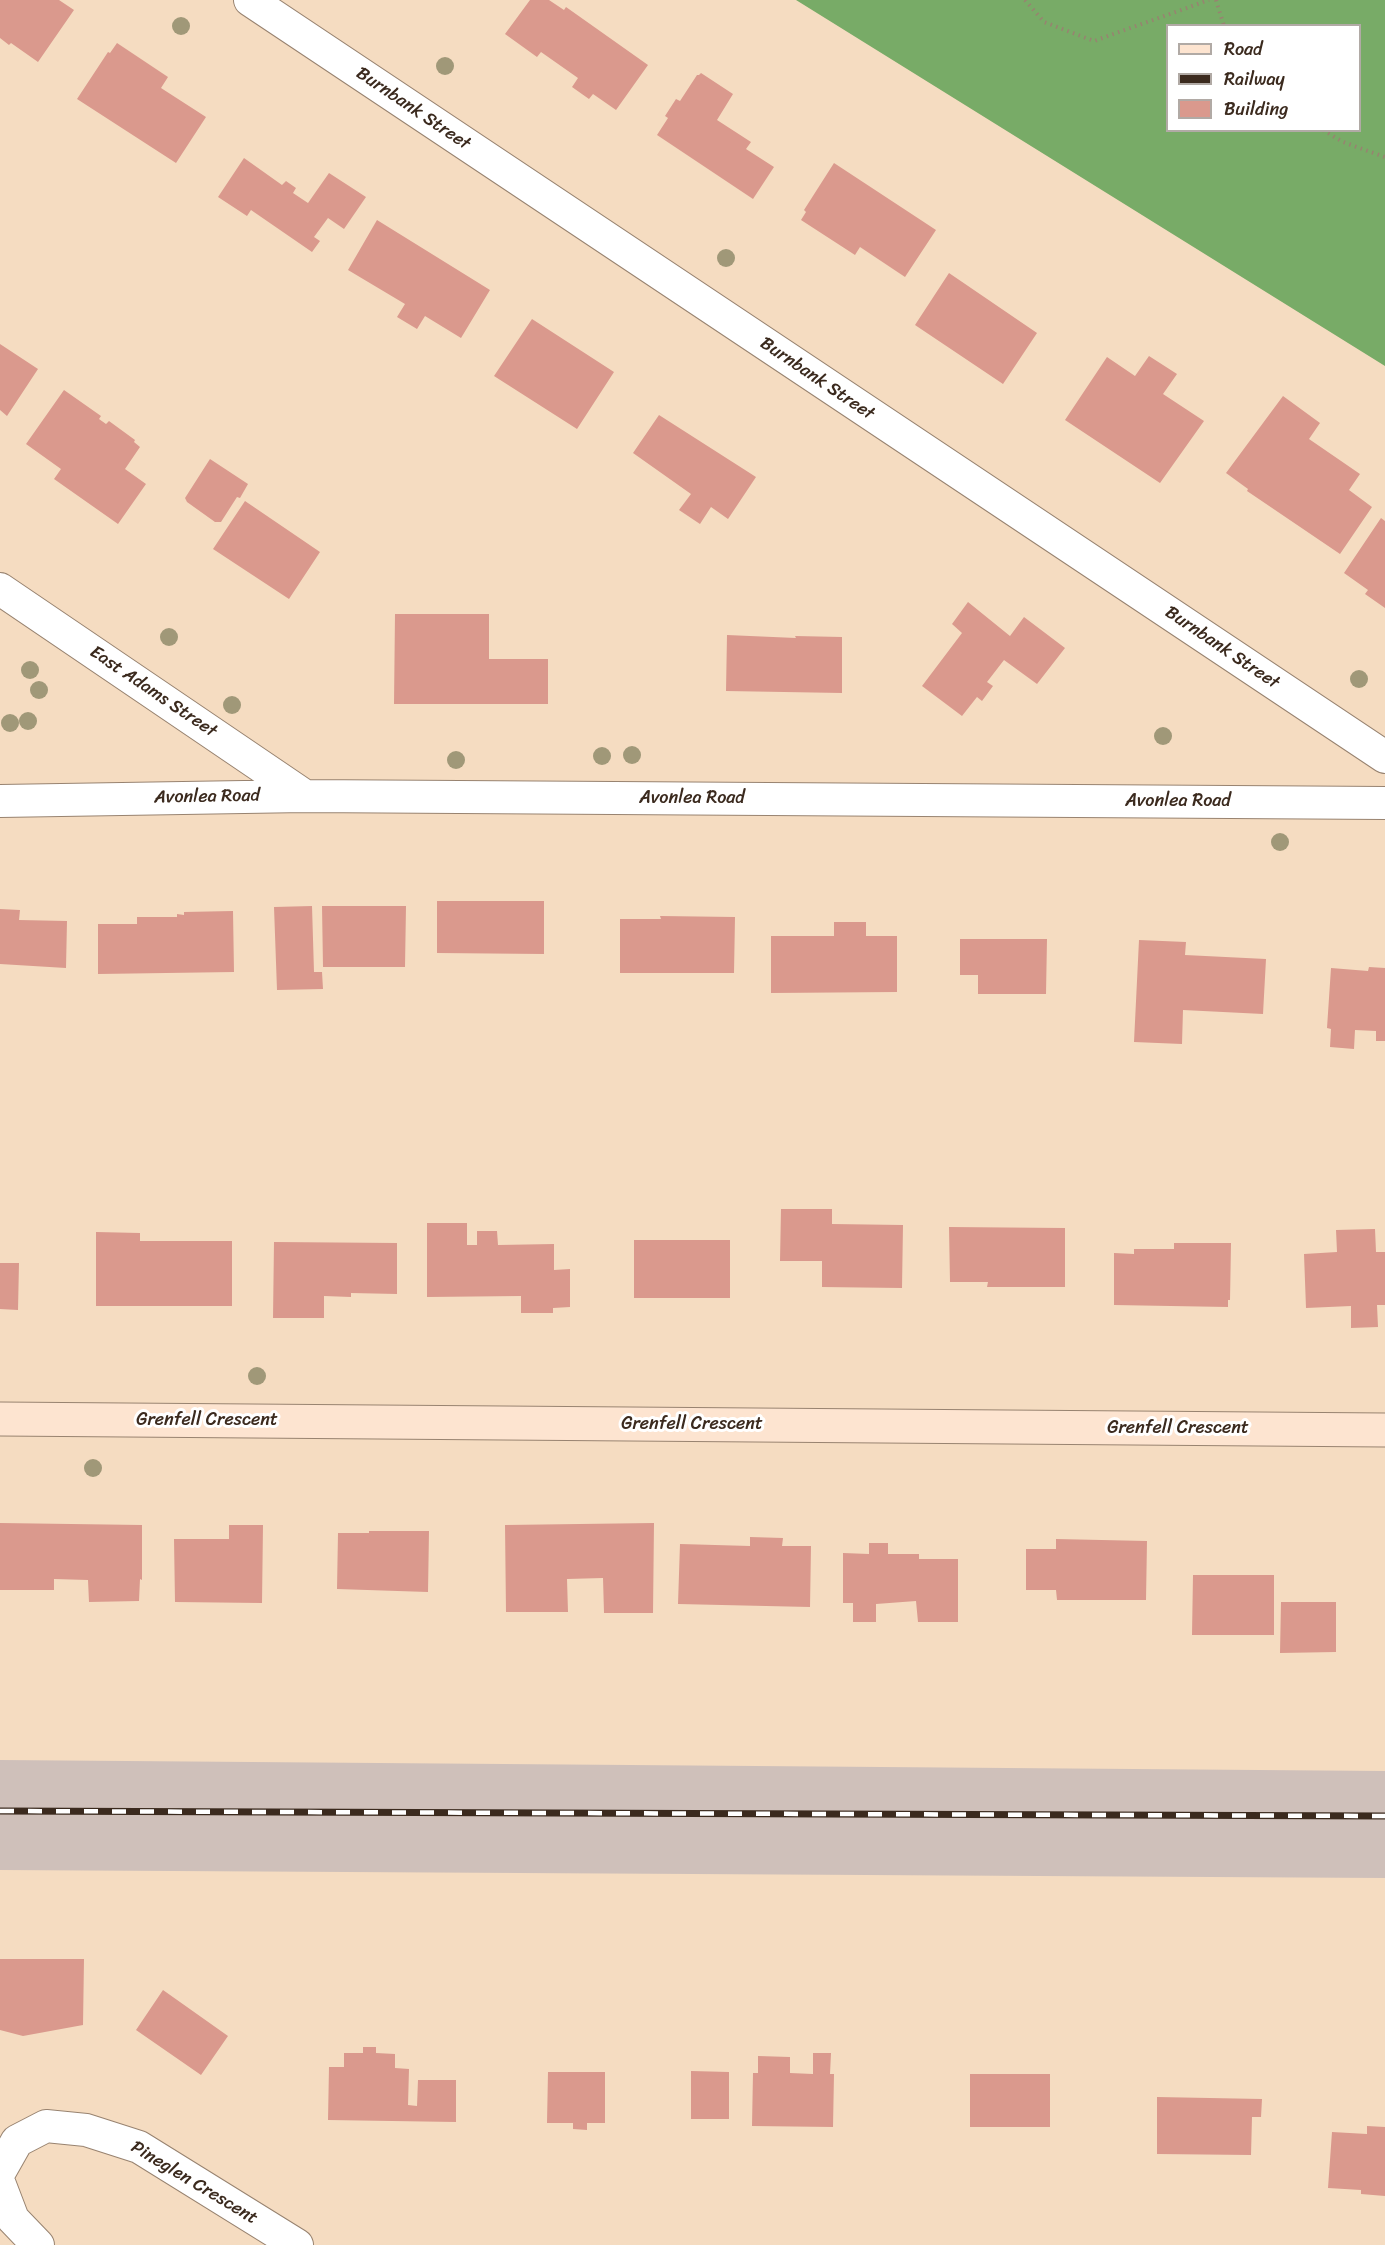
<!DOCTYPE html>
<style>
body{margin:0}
#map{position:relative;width:1385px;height:2245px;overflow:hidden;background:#f5dcc1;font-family:Sriracha,sans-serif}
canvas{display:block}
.legend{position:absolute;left:1166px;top:24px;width:195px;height:108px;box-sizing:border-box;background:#fff;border:2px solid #b1aaa5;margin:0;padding:8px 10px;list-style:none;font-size:18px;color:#3b2a1e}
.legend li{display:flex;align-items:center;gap:12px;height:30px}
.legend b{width:30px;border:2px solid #b1aaa5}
</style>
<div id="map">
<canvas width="1385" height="2245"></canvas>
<ul class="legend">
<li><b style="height:8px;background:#fde4d0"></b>Road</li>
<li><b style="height:8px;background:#3b2a1e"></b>Railway</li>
<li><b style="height:16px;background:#da998d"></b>Building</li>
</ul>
</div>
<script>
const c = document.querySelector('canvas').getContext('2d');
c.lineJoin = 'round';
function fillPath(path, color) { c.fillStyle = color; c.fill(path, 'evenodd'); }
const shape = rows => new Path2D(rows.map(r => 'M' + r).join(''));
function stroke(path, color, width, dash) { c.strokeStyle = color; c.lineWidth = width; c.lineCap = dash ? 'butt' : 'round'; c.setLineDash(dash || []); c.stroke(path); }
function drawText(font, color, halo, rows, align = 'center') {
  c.font = font + ' Sriracha,sans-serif'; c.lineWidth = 6; c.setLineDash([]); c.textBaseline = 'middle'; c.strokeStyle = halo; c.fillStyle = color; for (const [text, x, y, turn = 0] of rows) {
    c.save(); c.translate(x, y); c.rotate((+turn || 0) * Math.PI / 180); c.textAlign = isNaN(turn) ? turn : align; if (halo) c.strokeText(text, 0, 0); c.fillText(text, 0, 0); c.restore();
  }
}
const industrial = shape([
 [0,1760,1385,1771,1385,1878,0,1870]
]);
const forest = shape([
 [796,0,1385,0,1385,366],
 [1168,26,1360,26,1360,130,1168,130]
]);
const building = shape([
 [0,0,59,0,74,10,38,62,11,43,9,45,0,38],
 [530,0,549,0,564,10,566,7,648,65,616,110,593,94,589,99,572,87,578,78,541,52,537,57,505,34],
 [117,43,168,77,161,88,206,117,176,163,77,99,108,52,110,53],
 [701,73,733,94,717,120,751,142,746,149,774,167,753,199,657,135,668,118,665,116,676,99,680,101,697,75,699,75],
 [244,158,282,185,286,181,296,188,293,193,308,203,329,173,366,197,344,229,328,218,314,237,320,241,312,252,251,210,247,216,218,197],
 [834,163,936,230,905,277,860,247,855,255,801,220,806,212,804,210],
 [377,220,490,290,461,338,425,316,417,329,397,317,405,304,348,270],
 [949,273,1037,333,1003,384,915,325],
 [532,319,614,372,577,429,494,376],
 [0,344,38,369,7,416,0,410],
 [1149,356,1177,374,1163,394,1204,421,1160,483,1065,420,1107,357,1135,376],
 [64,390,101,416,99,419,106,424,109,421,135,440,134,442,140,447,125,469,146,484,118,524,54,479,61,469,26,444],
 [1283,396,1320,423,1309,439,1360,474,1349,490,1372,507,1340,554,1247,491,1248,489,1226,473],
 [659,415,756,477,728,519,711,507,700,524,679,510,691,494,633,453],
 [210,459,248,484,240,498,237,497,221,522,215,522,187,502,185,498],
 [245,501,320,552,289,599,213,549],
 [1381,518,1385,521,1385,608,1365,594,1368,590,1344,573],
 [968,602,1010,636,1024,617,1065,648,1037,684,1004,660,987,682,993,686,982,701,977,697,962,716,922,686,962,633,952,624],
 [395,614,489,614,489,659,548,659,548,704,394,704],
 [727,635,796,638,795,636,842,637,842,693,726,691],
 [437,901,544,901,544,954,437,953],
 [312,906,314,972,322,972,323,989,277,990,274,907],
 [322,906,406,906,405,967,323,967],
 [0,909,20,910,19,920,67,921,66,968,0,964],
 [233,911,234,972,98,974,98,924,137,924,137,917,177,917,177,914,184,915,184,912],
 [660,916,735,917,734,973,620,973,620,919,661,919],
 [834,922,866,922,866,936,897,936,897,992,771,993,771,936,834,936],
 [960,939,1047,939,1046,994,978,994,978,975,960,975],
 [1139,940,1186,942,1185,955,1266,959,1263,1014,1183,1010,1182,1044,1134,1042],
 [1369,967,1385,968,1385,1041,1376,1041,1376,1031,1355,1030,1354,1049,1330,1047,1331,1029,1327,1028,1331,968,1368,971],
 [781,1209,832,1209,832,1224,903,1225,902,1288,822,1287,822,1261,780,1261],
 [427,1223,467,1223,467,1245,477,1245,477,1231,497,1231,498,1245,554,1244,554,1270,570,1269,570,1307,553,1308,553,1313,521,1313,521,1296,427,1297],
 [949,1227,1065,1228,1065,1287,987,1287,988,1282,950,1282],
 [1375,1229,1376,1252,1385,1252,1385,1305,1377,1305,1378,1327,1351,1328,1351,1306,1306,1308,1304,1254,1337,1252,1336,1230],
 [96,1232,140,1233,140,1241,232,1241,232,1306,96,1306],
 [634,1240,730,1240,730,1298,634,1298],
 [274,1242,397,1243,397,1294,351,1293,351,1297,324,1296,324,1318,273,1318],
 [1174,1243,1231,1243,1230,1300,1228,1300,1228,1307,1114,1305,1114,1253,1134,1254,1134,1249,1174,1249],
 [0,1263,19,1263,18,1310,0,1309],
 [0,1523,142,1525,142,1580,140,1579,139,1601,89,1602,88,1580,54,1579,54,1590,0,1590],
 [654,1523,653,1613,604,1613,603,1578,567,1579,568,1612,506,1612,505,1525],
 [229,1525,263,1525,262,1603,175,1602,174,1539,229,1539],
 [369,1531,429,1531,428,1592,337,1589,338,1533,369,1533],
 [750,1537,783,1538,782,1546,811,1546,810,1607,678,1604,680,1544,750,1546],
 [1056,1539,1147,1541,1146,1600,1057,1600,1056,1590,1026,1590,1026,1549,1056,1549],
 [869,1543,888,1543,888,1554,919,1554,919,1559,958,1559,958,1622,918,1622,916,1601,876,1604,876,1622,853,1622,853,1603,843,1603,843,1553,869,1554],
 [1193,1575,1274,1575,1274,1635,1192,1635],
 [1281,1602,1336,1602,1336,1652,1280,1653],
 [0,1959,84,1959,83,2025,23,2036,0,2030],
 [163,1990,228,2036,201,2075,136,2030],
 [363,2047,376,2047,376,2053,395,2054,395,2068,409,2069,408,2105,417,2106,418,2080,456,2080,456,2122,328,2120,329,2067,344,2067,344,2053,363,2053],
 [813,2053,831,2053,830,2074,834,2074,833,2127,752,2126,753,2073,758,2073,758,2056,790,2057,790,2073,813,2074],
 [691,2071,729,2072,729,2119,691,2119],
 [548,2072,605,2072,605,2123,587,2123,587,2130,573,2129,573,2123,547,2123],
 [970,2074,1050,2074,1050,2127,970,2127],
 [1157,2097,1262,2099,1261,2117,1252,2117,1251,2155,1157,2154],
 [1367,2126,1385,2127,1385,2196,1361,2194,1361,2190,1328,2188,1332,2132,1367,2134]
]);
const path = shape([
 [1025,0,1044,22,1094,41,1209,0],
 [1216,0,1224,26],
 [1323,130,1343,142,1385,157]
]);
const street = shape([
 [250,0,1385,757],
 [0,589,305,796],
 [0,801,305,796,1385,803],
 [0,2171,17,2141,46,2126,86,2130,139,2147,297,2245],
 [0,2185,13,2219,38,2245]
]);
const secondary = shape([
 [0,1419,1385,1430]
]);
const rail = shape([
 [0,1811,1385,1816]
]);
const trees = [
 [181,26],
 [445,66],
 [726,258],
 [169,637],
 [30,670],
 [1359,679],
 [39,690],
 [232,705],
 [28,721],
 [10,723],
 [1163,736],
 [632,755],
 [602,756],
 [456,760],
 [1280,842],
 [257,1376],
 [93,1468]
];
const streetNames = [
 ["Burnbank Street",413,109,34],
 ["Burnbank Street",817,379,34],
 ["Burnbank Street",1222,648,34],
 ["East Adams Street",153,692,34],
 ["Avonlea Road",207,797,-1],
 ["Avonlea Road",692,798],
 ["Avonlea Road",1178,801],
 ["Grenfell Crescent",207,1420],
 ["Grenfell Crescent",692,1424],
 ["Grenfell Crescent",1178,1428],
 ["Pineglen Crescent",194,2183,31]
];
fillPath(industrial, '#cfc0ba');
fillPath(forest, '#78ab67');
fillPath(building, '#da998d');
stroke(street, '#988370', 34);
stroke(secondary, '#988370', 35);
stroke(path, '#988370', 4, [1.5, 4.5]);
stroke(street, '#fff', 32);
stroke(secondary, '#fde4d0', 33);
stroke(rail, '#3b2a1e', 7);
stroke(rail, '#fff', 4.5, [14]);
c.fillStyle = '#a09878';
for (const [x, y] of trees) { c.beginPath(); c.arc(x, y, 9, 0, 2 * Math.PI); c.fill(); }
drawText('18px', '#3b2a1e', '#fff', streetNames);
</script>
